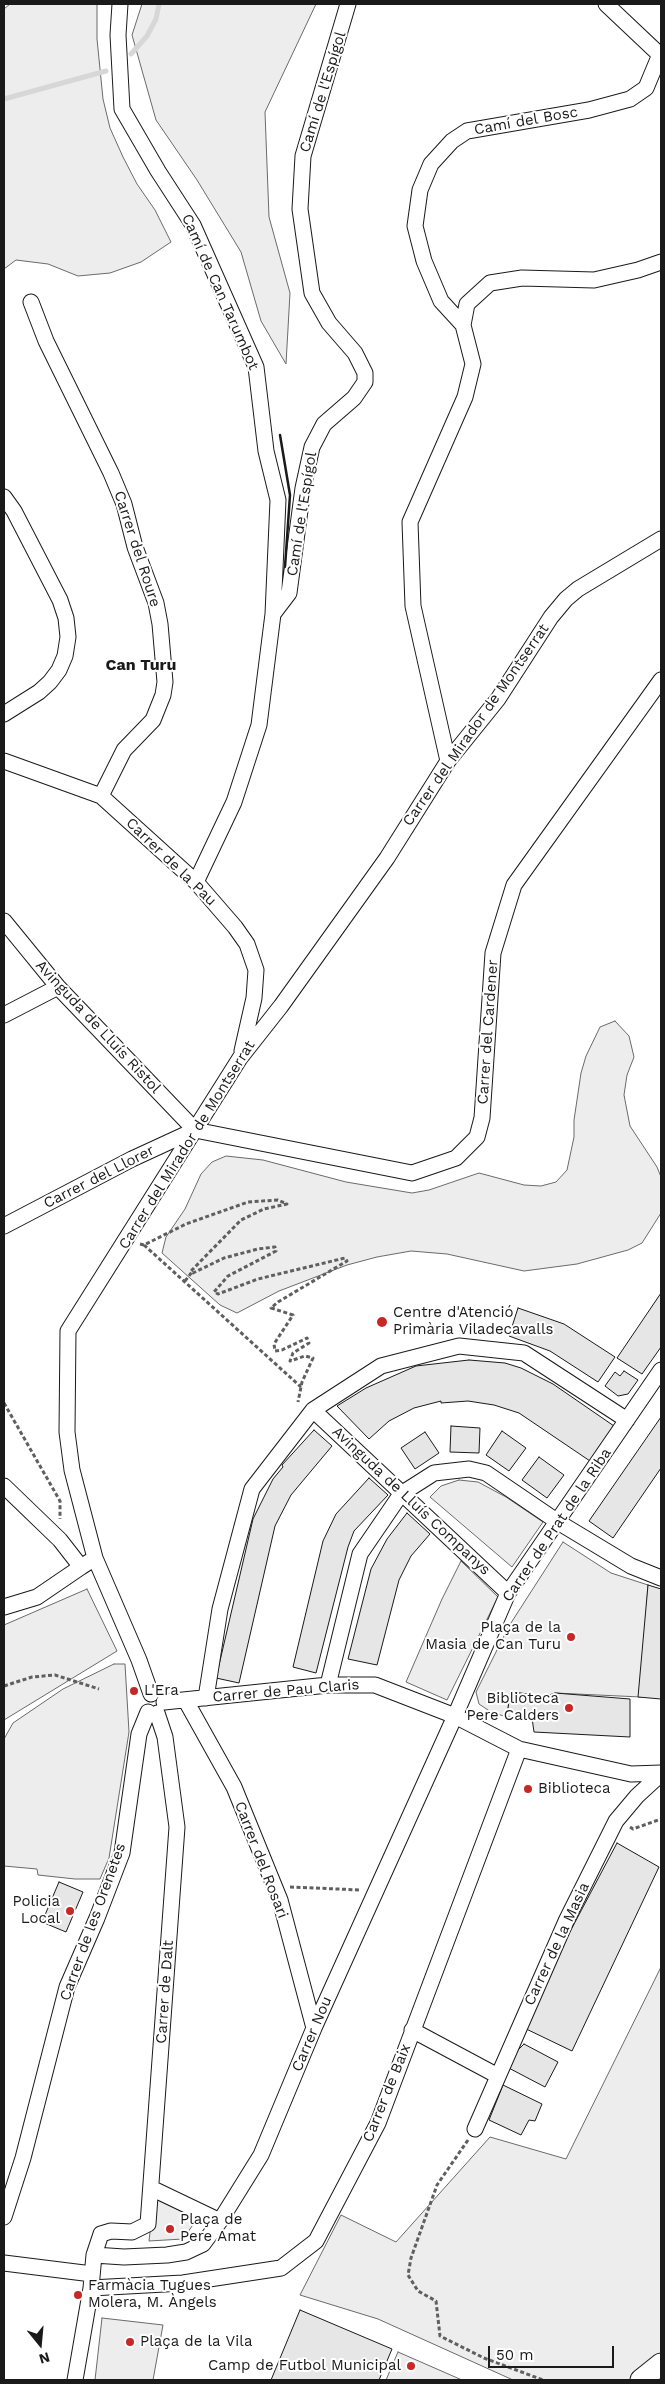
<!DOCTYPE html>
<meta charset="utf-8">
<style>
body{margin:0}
#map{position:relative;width:665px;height:2384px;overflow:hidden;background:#fff;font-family:"Work Sans",sans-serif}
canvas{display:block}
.frame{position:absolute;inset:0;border:5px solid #1a1a1a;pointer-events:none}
.north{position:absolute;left:15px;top:2319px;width:50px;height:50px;-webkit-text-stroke:4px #fff;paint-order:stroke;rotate:163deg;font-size:14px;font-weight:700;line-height:20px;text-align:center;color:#1a1a1a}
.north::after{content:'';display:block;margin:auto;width:18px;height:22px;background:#1a1a1a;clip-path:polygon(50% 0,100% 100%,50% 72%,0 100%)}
.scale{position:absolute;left:488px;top:2346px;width:126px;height:22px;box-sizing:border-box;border:2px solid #1a1a1a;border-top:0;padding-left:6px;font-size:15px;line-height:18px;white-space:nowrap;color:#1a1a1a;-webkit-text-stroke:4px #fff;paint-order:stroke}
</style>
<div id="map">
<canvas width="665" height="2384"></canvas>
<div class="frame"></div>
<div class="north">N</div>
<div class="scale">50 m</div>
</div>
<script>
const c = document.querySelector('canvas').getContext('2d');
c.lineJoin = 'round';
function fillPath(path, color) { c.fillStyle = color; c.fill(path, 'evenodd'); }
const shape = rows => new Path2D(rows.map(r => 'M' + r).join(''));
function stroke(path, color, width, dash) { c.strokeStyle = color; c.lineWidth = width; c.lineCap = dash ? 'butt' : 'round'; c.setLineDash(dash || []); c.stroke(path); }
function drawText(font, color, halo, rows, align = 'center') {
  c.font = font + ' "Work Sans",sans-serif'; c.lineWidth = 4; c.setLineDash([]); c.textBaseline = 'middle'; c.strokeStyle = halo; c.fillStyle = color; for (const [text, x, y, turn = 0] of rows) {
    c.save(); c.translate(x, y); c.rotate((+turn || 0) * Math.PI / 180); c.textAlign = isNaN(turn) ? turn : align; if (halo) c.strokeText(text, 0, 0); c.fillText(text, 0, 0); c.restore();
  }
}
const built = shape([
 [10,4,97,4,97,39,103,99,110,128,123,157,137,184,155,210,171,242,141,262,110,273,78,276,48,264,16,260,4,269,4,9,10,4],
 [142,4,316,4,265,112,269,217,290,293,286,364,261,321,241,252,197,180,156,120,132,35,142,4],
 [615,1021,629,1036,634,1057,627,1075,624,1095,630,1126,657,1167,661,1177,661,1213,642,1243,628,1250,577,1264,524,1271,447,1254,411,1251,377,1257,347,1265,279,1291,237,1313,220,1305,162,1253,166,1237,185,1209,201,1174,212,1162,226,1156,263,1160,346,1182,412,1193,429,1190,479,1173,524,1185,541,1186,556,1182,567,1170,574,1137,574,1120,581,1073,586,1056,600,1027,615,1021],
 [459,1480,478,1482,506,1497,543,1522,512,1567,430,1497,441,1486,459,1480],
 [563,1542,611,1573,648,1585,641,1697,555,1693,547,1696,510,1692,507,1717,491,1712,479,1704,476,1692,509,1626,563,1542],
 [461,1561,498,1597,447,1700,406,1682,442,1599,461,1561],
 [87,1589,117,1651,4,1720,4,1625,87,1589],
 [114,1664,125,1664,129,1732,109,1858,100,1879,75,1879,38,1875,37,1869,4,1866,4,1739,13,1723,63,1689,114,1664],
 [661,1967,661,2380,513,2380,378,2319,300,2295,341,2215,396,2242,490,2137,566,2159,661,1967],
 [154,2198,197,2219,183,2239,149,2241,154,2198],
 [102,2318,163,2325,153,2380,95,2380,102,2318],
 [398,2352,462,2380,386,2380,398,2352]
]);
const stream = shape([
 [131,54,147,36,156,19,159,4],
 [4,99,106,71]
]);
const building = shape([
 [661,1293,661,1347,642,1374,617,1358,661,1293],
 [518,1308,564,1324,615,1357,598,1382,550,1351,509,1336,518,1308],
 [469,1360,505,1363,521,1368,553,1384,614,1426,590,1461,519,1413,494,1405,468,1401,441,1403,441,1401,414,1408,389,1421,369,1439,337,1406,366,1388,416,1366,469,1360],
 [624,1371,638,1380,628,1394,618,1396,605,1386,615,1372,620,1376,624,1371],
 [661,1417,661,1468,613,1538,589,1521,661,1417],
 [451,1426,480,1428,479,1453,450,1452,451,1426],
 [314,1430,332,1446,291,1495,275,1526,239,1683,216,1678,253,1519,273,1479,283,1467,282,1465,314,1430],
 [502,1431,526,1448,509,1471,486,1455,502,1431],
 [425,1432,439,1453,415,1469,401,1448,425,1432],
 [539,1457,564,1475,547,1498,522,1480,539,1457],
 [369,1478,388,1495,354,1531,348,1547,316,1673,293,1667,323,1541,336,1514,369,1478],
 [407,1513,430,1534,411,1556,399,1580,377,1665,348,1659,371,1569,387,1539,407,1513],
 [648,1585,661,1589,661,1699,638,1697,648,1585],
 [510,1692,547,1696,555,1693,630,1699,630,1737,534,1732,532,1718,507,1717,510,1692],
 [617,1843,659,1867,572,2051,520,2026,617,1843],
 [59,1882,83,1892,66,1932,42,1922,59,1882],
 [524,2044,558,2062,545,2087,503,2065,524,2044],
 [503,2085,542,2104,535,2121,529,2120,521,2135,489,2120,503,2085],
 [300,2310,392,2349,379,2380,271,2380,300,2310]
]);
const path = shape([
 [140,1244,144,1245,186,1224,248,1202,278,1200,287,1204,264,1209,241,1220,191,1271,193,1273,224,1258,258,1249,275,1247,276,1251,228,1276,214,1292,218,1294,258,1279,345,1258,347,1261,278,1302,271,1308,293,1315,274,1344,275,1351,282,1350,307,1338,309,1343,293,1353,290,1361,305,1356,313,1358,302,1382,298,1402],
 [144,1245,301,1387],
 [185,1281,192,1272],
 [4,1403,60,1501,60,1519],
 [4,1686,32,1677,55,1675,99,1689],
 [630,1827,633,1829,661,1819],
 [290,1887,361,1890],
 [468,2140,437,2185,411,2258,408,2275,418,2291,436,2301,440,2336,484,2358,543,2380]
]);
const street = shape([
 [120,4,118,35,122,109,158,171,193,225,256,367,266,451,278,500,273,614,259,725,234,802,196,882],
 [606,4,660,55],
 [31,302,46,341,111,473,124,504,135,547,156,603,160,624,165,682,163,695,153,720,124,750,101,796],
 [463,325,441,301,424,261,415,226,420,190,431,164,452,141,467,131,589,110,630,99,646,88,661,52],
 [4,497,14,511,60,600,66,618,68,637,65,656,59,670,50,682,39,692,4,714],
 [273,614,289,593,303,488,312,447,324,424,354,398,365,382,365,373,355,353,329,323,312,293,300,209,303,156,348,4],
 [4,761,101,796,196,882,235,927,247,944,256,970,254,998,242,1051],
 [448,761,413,606,410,522,465,397,473,364,463,325,467,304,490,283,522,278,594,280,638,270,661,262],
 [4,921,58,987,195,1130],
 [4,1015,58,987],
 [195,1130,412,1173,456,1158,477,1137,482,1118,493,953,514,885,661,680],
 [4,1226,132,1159,195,1130],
 [313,1410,508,1593],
 [4,1486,60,1540,81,1567,95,1558],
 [4,1607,37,1597,81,1567],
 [328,1685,360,1554,401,1494,434,1473,469,1469,486,1473,558,1522,631,1566,661,1578],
 [151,1694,139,1660,95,1558,72,1470,67,1432,68,1331,240,1058,281,1006,387,858,448,761,498,699,551,617,566,599,578,589,661,539],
 [206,1698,220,1609,252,1489,313,1410,381,1366,459,1346,524,1353,627,1420],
 [186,1701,234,1787,280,1900,314,2028],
 [164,1702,328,1685,375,1685,455,1716,519,1749,631,1774,661,1773],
 [412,2030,498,2076],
 [475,2129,567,1919,616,1821,637,1796,661,1774],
 [151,2188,220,2221],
 [4,2217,23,2158,67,1987,97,1918,122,1853,139,1734,148,1712],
 [94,2255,124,2257,167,2255,186,2252,203,2244,220,2221,261,2155,314,2028,455,1716,508,1593,661,1370],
 [4,2263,92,2274],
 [91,2288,183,2283,281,2268,316,2241,378,2123,519,1749],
 [75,2380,91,2288,94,2255,101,2234,111,2231,132,2232,148,2224,177,1827,165,1737,157,1713]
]);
const secondary = shape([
 [641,2380,661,2364]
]);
const wall = shape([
 [280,435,290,495,285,567]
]);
const markers = [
 [382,1322,6,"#c62828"],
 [571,1637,5,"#c62828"],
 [134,1691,5,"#c62828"],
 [569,1708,5,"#c62828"],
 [528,1789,5,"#c62828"],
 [70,1911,5,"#c62828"],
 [170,2229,5,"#c62828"],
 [78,2295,5,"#c62828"],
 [130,2342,5,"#c62828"],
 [411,2366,5,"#c62828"]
];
const streetNames = [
 ["Camí de l'Espígol",323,92,-73],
 ["Camí del Bosc",526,121,-10],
 ["Camí de Can Tarumbot",220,292,66],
 ["Camí de l'Espígol",302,514,-81],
 ["Carrer del Roure",137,549,72],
 ["Carrer del Mirador de Montserrat",476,725,-55],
 ["Carrer de la Pau",171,862,44],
 ["Avinguda de Lluís Ristol",98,1027,47],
 ["Carrer del Cardener",488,1032,-86],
 ["Carrer del Mirador de Montserrat",187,1145,-58],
 ["Carrer del Llorer",99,1177,-27],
 ["Avinguda de Lluís Companys",411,1501,43],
 ["Carrer de Prat de la Riba",557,1525,-56],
 ["Carrer de Pau Claris",286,1691,-5],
 ["Carrer del Rosari",261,1860,69],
 ["Carrer de les Orenetes",93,1922,-70],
 ["Carrer de la Masia",557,1944,-65],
 ["Carrer de Dalt",165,1992,-86],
 ["Carrer Nou",312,2034,-67],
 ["Carrer de Baix",387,2093,-68]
];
const poiNames = [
 ["Centre d'Atenció",393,1313],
 ["Primària Viladecavalls",393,1330],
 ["Plaça de la",561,1628,"right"],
 ["Masia de Can Turu",561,1645,"right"],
 ["L'Era",144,1691],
 ["Biblioteca",559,1699,"right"],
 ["Pere Calders",559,1716,"right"],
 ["Biblioteca",538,1789],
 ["Policia",60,1902,"right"],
 ["Local",60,1919,"right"],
 ["Plaça de",180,2220],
 ["Pere Amat",180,2237],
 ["Farmàcia Tugues",88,2286],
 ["Molera, M. Àngels",88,2303],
 ["Plaça de la Vila",140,2342],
 ["Camp de Futbol Municipal",401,2366,"right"]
];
const neighbourhoodNames = [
 ["Can Turu",141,665]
];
fillPath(built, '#ededed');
stroke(built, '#6a6a6a', 1);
stroke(stream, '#d7d7d7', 5);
fillPath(building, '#e6e6e6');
stroke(building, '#1a1a1a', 1);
stroke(street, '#1a1a1a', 17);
stroke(secondary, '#1a1a1a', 23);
stroke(path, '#5f5f5f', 3, [4, 2.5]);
stroke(street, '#fff', 15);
stroke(secondary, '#fff', 21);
stroke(wall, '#1a1a1a', 2.5);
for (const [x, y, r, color] of markers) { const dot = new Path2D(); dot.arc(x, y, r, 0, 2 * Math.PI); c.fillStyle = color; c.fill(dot); stroke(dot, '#fff', 2); }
drawText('15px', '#1a1a1a', '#fff', streetNames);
drawText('15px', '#1a1a1a', '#fff', poiNames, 'left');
drawText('bold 16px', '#1a1a1a', '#fff', neighbourhoodNames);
</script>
